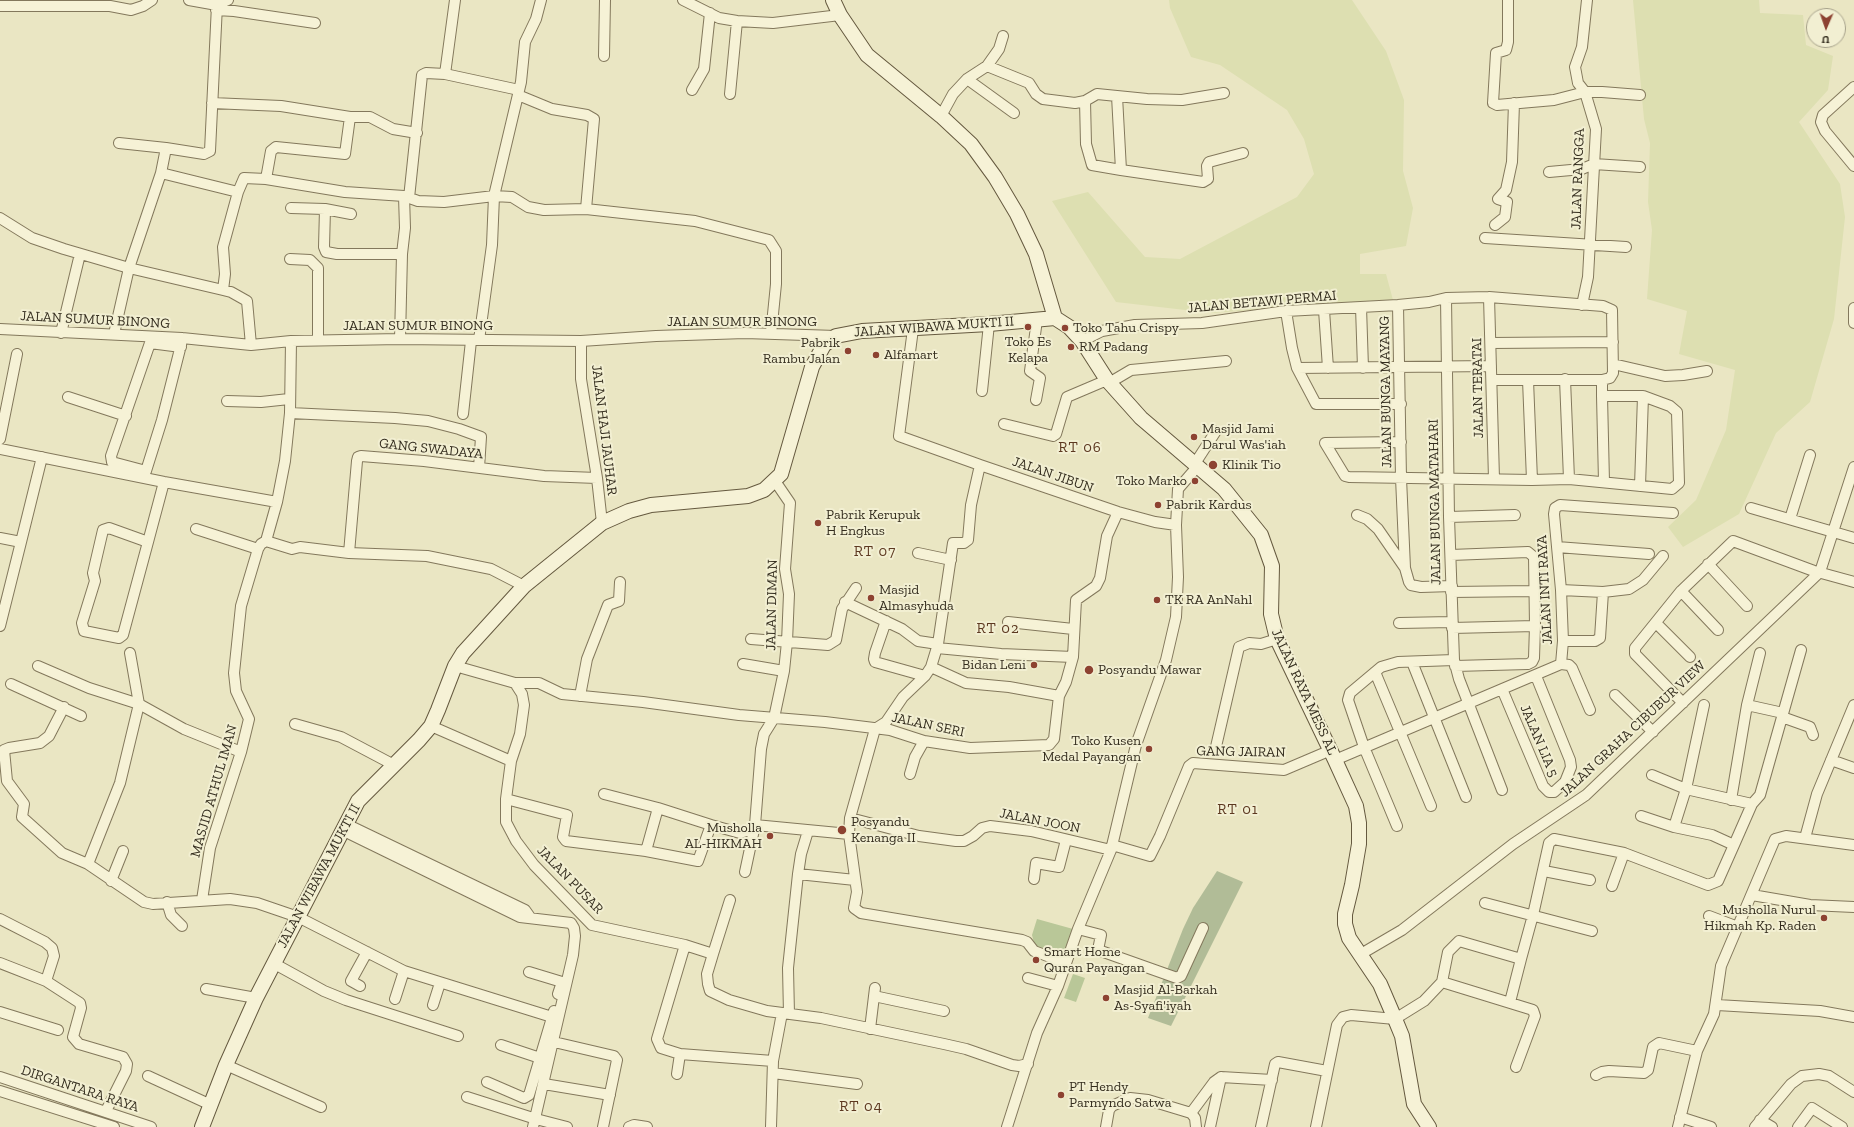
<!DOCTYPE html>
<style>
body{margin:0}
#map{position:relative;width:1854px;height:1127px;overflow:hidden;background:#eae6c3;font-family:"Zilla Slab",serif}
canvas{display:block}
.north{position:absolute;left:1806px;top:8px;width:40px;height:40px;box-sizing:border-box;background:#f2efd2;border:1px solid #a6a18a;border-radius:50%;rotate:182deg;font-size:11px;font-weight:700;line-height:16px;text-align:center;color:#342d1e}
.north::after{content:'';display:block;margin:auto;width:14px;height:18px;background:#8d4231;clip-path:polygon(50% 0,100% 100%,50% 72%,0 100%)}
</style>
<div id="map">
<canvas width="1854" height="1127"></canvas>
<div class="north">U</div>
</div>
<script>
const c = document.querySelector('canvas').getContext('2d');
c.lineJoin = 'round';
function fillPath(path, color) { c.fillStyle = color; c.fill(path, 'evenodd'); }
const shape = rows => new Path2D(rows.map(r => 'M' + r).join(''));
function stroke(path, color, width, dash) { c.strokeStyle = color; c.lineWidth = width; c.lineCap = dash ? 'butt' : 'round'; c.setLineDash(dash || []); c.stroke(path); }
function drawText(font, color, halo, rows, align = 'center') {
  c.font = font + ' "Zilla Slab",serif'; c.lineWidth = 4; c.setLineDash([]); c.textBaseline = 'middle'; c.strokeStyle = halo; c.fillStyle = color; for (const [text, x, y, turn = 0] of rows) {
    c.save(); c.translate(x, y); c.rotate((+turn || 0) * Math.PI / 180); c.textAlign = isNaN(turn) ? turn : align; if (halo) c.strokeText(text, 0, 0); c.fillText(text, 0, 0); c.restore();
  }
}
const farmland = shape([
 [1169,0,1352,0,1386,51,1404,100,1403,171,1413,208,1406,246,1360,254,1360,274,1386,274,1393,300,1211,313,1116,302,1052,201,1088,192,1145,257,1180,259,1297,197,1314,174,1304,139,1287,110,1220,65,1191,57,1170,8],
 [1633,0,1759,0,1760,13,1803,15,1806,45,1833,56,1828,90,1799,122,1840,184,1845,217,1834,319,1810,402,1776,433,1739,514,1683,547,1668,527,1696,500,1726,430,1735,370,1679,354,1687,311,1647,299,1652,230,1648,202,1650,143,1644,119]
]);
const green = shape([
 [1037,919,1073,929,1063,957,1035,947,1032,935],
 [1073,974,1085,978,1076,1002,1064,998]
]);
const cemetery = shape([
 [1217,871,1243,882,1171,1026,1148,1018,1183,929,1193,908]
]);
const street = shape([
 [189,0,217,5,228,0],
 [683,0,719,18,737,21,773,23,840,15],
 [1508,0,1508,42,1506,50,1496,53,1493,103,1497,105,1554,100,1585,92,1596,129,1588,277,1582,305],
 [1587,0,1582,47,1575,67,1578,83,1585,92,1602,92,1640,95],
 [0,6,110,6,131,10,143,6,152,0],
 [216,10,234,11,315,23],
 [604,56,605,0],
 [987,66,999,49,1003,36],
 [445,74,455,0],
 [967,79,1014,113],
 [1854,87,1823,115,1821,122,1825,131,1854,166],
 [692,90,704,69,710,13],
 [730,94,737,21],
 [518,95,552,109,587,115,594,119,586,209],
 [1085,101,1086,144,1092,165,1121,170,1117,96],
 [212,103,281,106,350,117,345,154,276,147,271,151,266,179],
 [941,116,953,94,967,79,987,66,1029,83,1036,94,1043,99,1075,103,1085,101,1097,94,1147,99,1182,100,1224,93],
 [350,117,370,117,393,129,417,133],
 [119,143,166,148],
 [1121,170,1203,182,1208,179,1207,166,1209,162,1243,153],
 [1549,172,1582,169,1594,164,1640,167],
 [161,173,238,192],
 [409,198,422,75,426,73,445,74,519,90],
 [291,208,325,209,324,247,326,252,337,254,402,254],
 [325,209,351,214],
 [0,218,32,238,64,249,129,268,223,290,225,274,223,247,238,192,244,178,266,179,345,192,404,196,418,201,444,202,494,196,512,197,528,207,544,210,586,209,695,221,769,240,776,251,776,284,771,334],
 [1495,225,1505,217,1507,202,1498,199,1506,190,1512,162,1514,103],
 [1485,238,1626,247],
 [290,259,310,260,318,268,318,340],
 [223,290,231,292,247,301,251,345],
 [1489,297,1494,479],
 [1446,298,1449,517,1454,660,1459,679,1502,790],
 [1398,305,1401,478,1405,568],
 [1361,307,1363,368],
 [1854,308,1854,323],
 [1324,310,1328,368],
 [1286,311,1292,348,1297,368],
 [0,329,182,338,251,345,291,341,400,339,581,341,656,336,745,333,836,336],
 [61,333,80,254],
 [114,334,129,268,161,173,166,148,204,154,210,151,217,5],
 [400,339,402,254,405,228,404,196],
 [479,340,492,245,494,196,521,82,525,42,536,19,541,0],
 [581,341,581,379,597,478,602,523],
 [1082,341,1102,331,1135,325,1202,323,1286,311,1398,305,1429,302,1446,298,1489,297,1603,306,1612,310,1613,373,1610,378,1602,380,1492,380],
 [1491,343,1613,342],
 [181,347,150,343,111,456,112,462,146,471,162,420,181,345,182,338],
 [1613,364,1665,376,1683,375,1707,371],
 [1528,380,1532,480],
 [1109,383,1131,370,1226,361],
 [982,391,989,324],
 [1602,396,1604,482],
 [68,397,126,416],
 [1036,400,1040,378,1030,371,1037,320],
 [227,401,261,402,289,399],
 [1401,404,1316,404,1297,368,1491,366],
 [290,413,395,418,428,421,459,429,481,437,479,468],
 [463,414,471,341],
 [1004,424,1053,436,1056,434,1067,397,1107,380],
 [0,439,17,354],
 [1401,442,1325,443,1345,476,1349,477,1532,480,1569,479,1565,379],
 [0,449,164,482,277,502],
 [980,465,1118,512,1155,522,1176,525],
 [1194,465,1216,431],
 [1569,479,1672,489,1679,483,1677,412,1670,406,1643,396,1602,396,1602,380],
 [1640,486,1643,396],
 [1751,508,1854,538],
 [1357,515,1367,519,1378,529,1405,568,1409,582,1411,585,1421,587,1452,586],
 [1449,517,1515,515],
 [1790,519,1810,455],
 [196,529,258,549],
 [0,538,21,542,42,457],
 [266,541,292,549,300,547,349,553,427,556,491,569,524,586],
 [148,542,109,528,103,530,93,573,95,581,82,623,84,631,119,638,123,635,148,542,164,482],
 [1557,547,1649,554],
 [349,553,357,461,358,457,361,456,424,461,544,476,597,478],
 [918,553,951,560],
 [1451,555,1528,552,1534,557,1535,626,1534,658,1532,662,1528,664,1455,666],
 [1708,564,1747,606],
 [1561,590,1603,592,1600,638,1595,641,1563,641],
 [1681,591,1718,630],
 [1451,592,1535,591],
 [1603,592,1629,589,1643,580,1663,556],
 [845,602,902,629,918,641,938,644],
 [886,621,875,653,874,659,875,662,925,676],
 [1008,622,1073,629],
 [1399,623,1452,622],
 [1656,623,1690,657],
 [0,626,21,542],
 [1452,628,1535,626],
 [751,639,828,645,836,640,842,609,856,588],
 [937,648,1001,654,1073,657],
 [1412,662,1466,797],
 [743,664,784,671],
 [1561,664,1569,665,1572,668,1590,710],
 [38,666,89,688,139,704,184,729,241,752],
 [455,666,515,683,522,694,524,705,520,734,511,761,506,799,506,822,516,841,534,865,592,925,685,945,713,954,707,974,708,984,710,991,729,1000,767,1011,821,1018,944,1044,966,1049,1012,1065,1019,1066,1028,1064],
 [931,667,966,683,1009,687,1059,696],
 [1375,672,1431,806],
 [515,683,539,683,562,694,643,702,739,715,825,722,890,730,924,741,970,748,1049,745,1054,739,1059,696,1066,682,1073,657,1076,600,1096,586,1100,578,1107,536,1118,512],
 [11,684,81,716],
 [1502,689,1543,786,1549,792,1554,792,1565,782,1571,767,1570,760,1536,676],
 [1615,695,1653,732],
 [580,696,587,659,608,605,619,601,620,582],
 [1683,703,1635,654,1635,648,1681,591,1733,541,1814,571,1854,582],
 [1747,705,1783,713],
 [64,707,49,736,40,743,9,748,4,750,7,781,24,804,22,817,62,853,88,864,144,902,153,904,230,899,257,903,298,917,404,971,552,1017],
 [1782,717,1810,727,1813,735],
 [295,724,341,737,394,765],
 [431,726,511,761],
 [1215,751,1239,647,1249,643,1261,644,1277,639],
 [1335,760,1561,664,1563,641,1561,590,1554,514,1555,508,1560,505,1673,513],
 [1831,760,1854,768],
 [910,774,915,757,924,741],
 [1652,775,1686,789,1704,705],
 [604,794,658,808,711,825],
 [506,799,567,815,563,837,566,841,646,851,698,861,711,825,740,833,750,830,755,825],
 [1731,800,1747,705,1760,653],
 [1641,816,1674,827],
 [850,818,919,836,956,841,964,841,973,836,982,828,990,826,1031,831,1111,850],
 [346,824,525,910,530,917],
 [755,825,849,834,850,818,875,729,886,722,903,697,925,676,931,667,938,644,953,543,964,543,968,540,971,505,980,465,899,436,913,329],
 [1397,826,1364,747,1348,700,1350,693,1381,667,1398,662,1454,660],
 [342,830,520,917,571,923,574,928,575,936,573,955,533,1127],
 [849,834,857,892,854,908,861,913,1022,940,1027,942,1034,951,1066,963],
 [1805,838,1817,794,1854,705],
 [1112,845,1150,856,1160,836,1189,766,1193,763,1284,770,1331,750],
 [1734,845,1752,804],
 [646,851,658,808],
 [88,864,120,783,139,704,130,653],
 [1544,871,1590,880],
 [745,872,755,825,761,749,764,734,774,718,784,671,787,642,789,594,785,569,790,503,775,481],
 [798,874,855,880],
 [1034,879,1036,863,1059,867,1066,840],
 [111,881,123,851],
 [1612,886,1624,853],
 [1752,895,1810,905,1854,907],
 [202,900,210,848,241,752,249,719,236,691,234,673,241,606,258,549,261,544,266,541,277,502,285,461,290,413,291,341],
 [167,902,171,915,182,926],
 [1485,903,1592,931],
 [1709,916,1738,927],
 [0,919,45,942,52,948,54,956,46,981,80,1003,81,1008,73,1037,79,1044,123,1057,127,1064,126,1071,106,1111],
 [1078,929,1101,935,1098,950,1177,978,1181,976,1203,928],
 [713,954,730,900],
 [1361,954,1402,930,1513,844,1586,795,1820,572,1854,467],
 [0,963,46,981],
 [273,963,324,991,346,1000,458,1036],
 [529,972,562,982,558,994],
 [1028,978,1058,986],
 [1442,982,1533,1010,1535,1016,1516,1067],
 [360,986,351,981,367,952],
 [206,989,256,998],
 [874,996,944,1011],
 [395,999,404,971],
 [1510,1002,1521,959],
 [433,1005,440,983],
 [1717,1005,1820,1011,1854,1017],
 [0,1012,58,1030],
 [789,1014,788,968,798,874,801,854,808,831],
 [870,1029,875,988],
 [554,1042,614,1056,617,1060,603,1127],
 [501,1045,540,1058],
 [680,1054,773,1061],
 [226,1065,321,1107],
 [773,1073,857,1084],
 [677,1074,680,1054,661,1048,657,1039,685,945],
 [1596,1075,1602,1072,1609,1071,1644,1073,1648,1070,1653,1047,1659,1043,1697,1051],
 [148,1076,211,1105],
 [0,1077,151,1127],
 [487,1082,524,1098,529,1095,554,1011],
 [544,1084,610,1095],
 [0,1091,114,1127],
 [467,1097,536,1119,567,1127],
 [1191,1113,1214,1082,1221,1077,1272,1080],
 [1680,1117,1711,1127],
 [1760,1120,1772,1127],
 [629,1127,634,1125,647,1127],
 [771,1127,773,1061,782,1013],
 [1007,1127,1037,1033,1058,986,1078,929,1111,850,1136,745,1166,660,1176,617,1178,577,1176,525,1178,489,1197,467],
 [1106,1127,1109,1110,1112,1106,1130,1098,1148,1100,1191,1113,1195,1118,1196,1127],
 [1210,1127,1221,1077],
 [1261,1127,1275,1064,1278,1062,1327,1071],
 [1316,1127,1337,1025,1343,1017,1351,1015,1395,1019,1424,1001,1442,982,1448,952,1459,941,1521,959,1533,915,1549,843,1554,839,1624,853,1708,885,1718,881,1734,845,1712,835,1674,827,1686,789,1752,804,1760,795,1801,650],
 [1678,1127,1697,1051,1714,1014,1721,966,1775,839,1786,836,1854,845],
 [1755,1127,1791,1084,1802,1076,1819,1074,1829,1076,1854,1092],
 [1798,1127,1812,1108,1842,1127]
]);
const secondary = shape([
 [833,0,840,15,867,55,941,116,971,144,995,177,1017,214,1036,254,1055,318],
 [1055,318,1069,327,1082,341,1107,380,1141,418,1224,489,1261,535,1272,566,1271,614,1277,639,1335,760,1356,806,1359,823,1359,844,1352,885,1345,914,1345,924,1349,938,1380,984,1395,1019,1402,1036,1414,1104,1429,1127],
 [202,1127,226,1065,256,998,358,801,419,740,431,726,438,710,455,666,463,653,524,586,602,523,629,511,651,505,748,496,764,490,781,474,812,367,824,345,836,336,862,331,989,324,1055,318]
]);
const markers = [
 [1028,327,4,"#8d4231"],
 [1065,328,4,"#8d4231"],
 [1071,347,4,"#8d4231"],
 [848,351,4,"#8d4231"],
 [876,355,4,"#8d4231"],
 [1194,437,4,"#8d4231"],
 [1213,465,5,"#8d4231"],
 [1195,481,4,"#8d4231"],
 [1158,505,4,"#8d4231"],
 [818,523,4,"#8d4231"],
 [871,598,4,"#8d4231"],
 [1157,600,4,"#8d4231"],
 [1034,665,4,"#8d4231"],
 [1089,670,5,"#8d4231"],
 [1149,749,4,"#8d4231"],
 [842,830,5,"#8d4231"],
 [770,836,4,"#8d4231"],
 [1824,918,4,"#8d4231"],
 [1036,960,4,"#8d4231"],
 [1106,998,4,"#8d4231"],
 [1061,1095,4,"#8d4231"]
];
const streetNames = [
 ["JALAN RANGGA",1578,179,-88],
 ["JALAN BETAWI PERMAI",1262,302,-5],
 ["JALAN SUMUR BINONG",95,320,3],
 ["JALAN SUMUR BINONG",742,322],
 ["JALAN SUMUR BINONG",418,326],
 ["JALAN WIBAWA MUKTI II",934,327,-4],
 ["JALAN TERATAI",1478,388,-91],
 ["JALAN BUNGA MAYANG",1386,392,-91],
 ["JALAN HAJI JAUHAR",604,430,83],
 ["GANG SWADAYA",431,449,6],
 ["JALAN JIBUN",1053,475,19],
 ["JALAN BUNGA MATAHARI",1435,502,-91],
 ["JALAN INTI RAYA",1545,590,-93],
 ["JALAN DIMAN",772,605,-89],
 ["JALAN RAYA MESS AL",1304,692,65],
 ["JALAN SERI",928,725,12],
 ["JALAN GRAHA CIBUBUR VIEW",1633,729,-43],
 ["JALAN LIA 5",1539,741,67],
 ["GANG JAIRAN",1241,752,1],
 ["MASJID ATHUL IMAN",214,791,-74],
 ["JALAN JOON",1040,821,11],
 ["JALAN WIBAWA MUKTI II",319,876,-62],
 ["JALAN PUSAR",570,880,46],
 ["DIRGANTARA RAYA",80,1089,18]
];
const poiNames = [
 ["Toko Tahu Crispy",1073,328],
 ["Toko Es",1028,342,"center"],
 ["Kelapa",1028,358,"center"],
 ["Pabrik",840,343,"right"],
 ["Rambu Jalan",840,359,"right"],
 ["RM Padang",1079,347],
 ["Alfamart",884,355],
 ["Masjid Jami",1202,429],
 ["Darul Was'iah",1202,445],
 ["Klinik Tio",1222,465],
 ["Toko Marko",1187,481,"right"],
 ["Pabrik Kardus",1166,505],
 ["Pabrik Kerupuk",826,515],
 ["H Engkus",826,531],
 ["Masjid",879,590],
 ["Almasyhuda",879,606],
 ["TK RA AnNahl",1165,600],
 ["Bidan Leni",1026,665,"right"],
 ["Posyandu Mawar",1098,670],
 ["Toko Kusen",1141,741,"right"],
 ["Medal Payangan",1141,757,"right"],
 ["Posyandu",851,822],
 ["Kenanga II",851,838],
 ["Musholla",762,828,"right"],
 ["AL-HIKMAH",762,844,"right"],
 ["Musholla Nurul",1816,910,"right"],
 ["Hikmah Kp. Raden",1816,926,"right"],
 ["Smart Home",1044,952],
 ["Quran Payangan",1044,968],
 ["Masjid Al-Barkah",1114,990],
 ["As-Syafi'iyah",1114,1006],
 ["PT Hendy",1069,1087],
 ["Parmyndo Satwa",1069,1103]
];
const neighbourhoodNames = [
 ["RT 06",1080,448],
 ["RT 07",875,552],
 ["RT 02",998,629],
 ["RT 01",1238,810],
 ["RT 04",861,1107]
];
fillPath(farmland, '#dddfb1');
fillPath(green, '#b9c798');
fillPath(cemetery, '#b1bc97');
stroke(street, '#83785c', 12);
stroke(secondary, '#65593f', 16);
stroke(street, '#f6f2d6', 10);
stroke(secondary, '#f6f2d6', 14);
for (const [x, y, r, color] of markers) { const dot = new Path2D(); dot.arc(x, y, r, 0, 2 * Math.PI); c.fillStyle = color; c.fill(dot); stroke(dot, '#f2efd2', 1.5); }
drawText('14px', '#342d1e', '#f2efd2', streetNames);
drawText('14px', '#342d1e', '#f2efd2', poiNames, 'left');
c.letterSpacing = '1px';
drawText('15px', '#5d3921', '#f2efd2', neighbourhoodNames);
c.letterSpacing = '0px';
</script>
